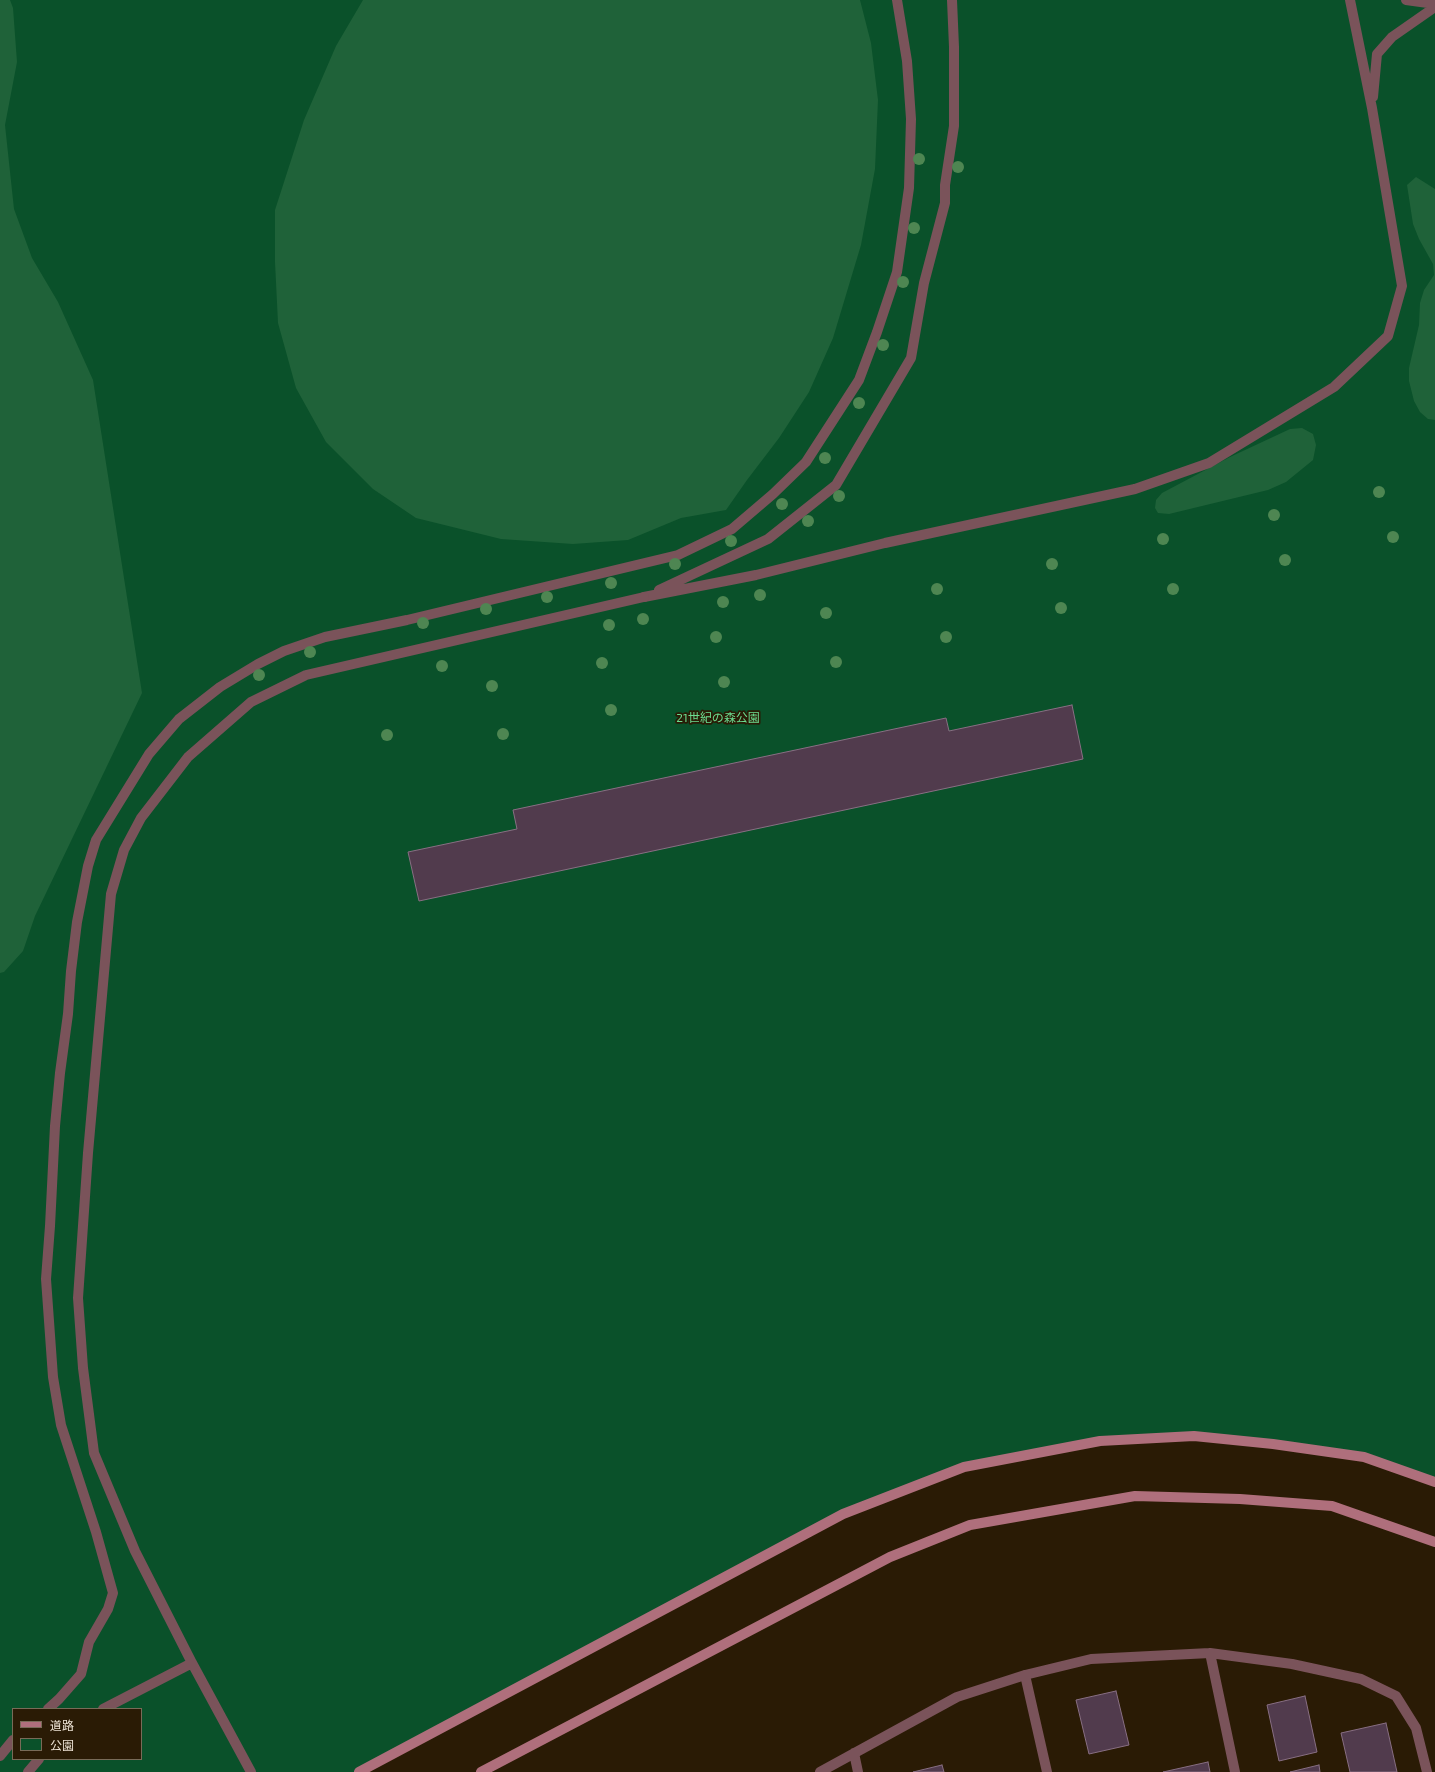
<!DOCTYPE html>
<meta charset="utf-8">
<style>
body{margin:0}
#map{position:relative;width:1435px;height:1772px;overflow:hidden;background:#2a1b05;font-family:"Exo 2","Noto Sans JP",sans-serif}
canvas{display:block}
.legend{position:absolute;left:12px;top:1708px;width:130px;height:52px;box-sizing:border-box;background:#2a1b05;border:1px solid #786b58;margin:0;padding:5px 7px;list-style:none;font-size:12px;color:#ece2d4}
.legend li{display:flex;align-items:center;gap:8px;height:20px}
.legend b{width:20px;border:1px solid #786b58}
</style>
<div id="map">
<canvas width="1435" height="1772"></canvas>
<ul class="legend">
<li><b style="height:5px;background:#af6f7c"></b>道路</li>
<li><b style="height:11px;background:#0a512a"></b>公園</li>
</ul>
</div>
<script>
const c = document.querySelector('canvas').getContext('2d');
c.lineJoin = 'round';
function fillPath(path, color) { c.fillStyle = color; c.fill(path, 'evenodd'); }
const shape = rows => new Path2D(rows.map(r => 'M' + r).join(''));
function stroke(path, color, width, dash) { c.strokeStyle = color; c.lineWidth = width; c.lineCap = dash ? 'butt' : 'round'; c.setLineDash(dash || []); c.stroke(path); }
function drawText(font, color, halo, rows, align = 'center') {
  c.font = font + ' "Exo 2","Noto Sans JP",sans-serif'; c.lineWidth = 3.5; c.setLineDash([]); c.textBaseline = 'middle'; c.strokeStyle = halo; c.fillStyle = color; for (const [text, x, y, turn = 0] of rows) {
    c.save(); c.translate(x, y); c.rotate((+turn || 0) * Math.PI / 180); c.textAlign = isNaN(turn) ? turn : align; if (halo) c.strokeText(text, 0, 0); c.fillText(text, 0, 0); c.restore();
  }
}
const green = shape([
 [0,0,1435,0,1435,1482,1364,1457,1194,1436,1100,1441,964,1467,843,1514,359,1772,0,1772],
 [13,1709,141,1709,141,1759,13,1759]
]);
const forest = shape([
 [0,0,10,0,13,8,17,62,5,125,14,209,32,258,58,302,93,380,142,693,35,916,23,951,4,972,0,973],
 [363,0,860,0,871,43,878,100,875,169,861,245,833,338,809,392,779,438,747,480,726,510,681,518,628,540,573,544,501,539,416,518,373,489,326,442,296,388,278,323,275,262,275,210,304,120,336,46],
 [1416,177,1435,189,1435,420,1428,419,1420,412,1414,401,1409,381,1409,368,1419,325,1420,303,1424,290,1434,275,1433,264,1419,239,1413,224,1407,185],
 [1302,428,1313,434,1316,445,1313,460,1286,482,1268,490,1169,514,1158,513,1155,508,1156,500,1162,493,1230,457,1290,429]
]);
const building = shape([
 [1072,705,1083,759,419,901,408,852,517,829,513,810,946,718,949,731,1072,705],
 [1116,1691,1129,1745,1089,1754,1076,1700,1116,1691],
 [1305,1696,1317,1752,1279,1761,1267,1705,1305,1696],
 [1386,1723,1397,1772,1350,1772,1341,1733,1386,1723],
 [1208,1762,1210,1772,1163,1772,1208,1762],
 [942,1765,944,1772,913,1772,942,1765],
 [1319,1765,1320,1772,1290,1772,1319,1765]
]);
const lane = shape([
 [1406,0,1435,4],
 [1373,97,1377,54,1392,37,1435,7],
 [659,590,768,539,836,485,911,358,924,283,945,203,945,185,954,126,954,47,952,0],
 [644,597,756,575,885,543,1135,489,1209,463,1334,387,1388,336,1402,286,1372,108,1350,0]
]);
const street = shape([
 [1210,1653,1235,1772],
 [1025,1675,1047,1772],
 [48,1709,59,1699,81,1674,89,1642,108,1609,113,1593,96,1532,61,1425,53,1377,46,1279,50,1226,55,1126,60,1073,68,1014,71,971,77,922,88,866,96,840,149,754,179,719,220,687,258,664,284,651,325,637,407,620,678,555,732,529,773,494,806,462,859,380,877,332,897,272,909,188,911,119,907,61,897,0],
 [103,1709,192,1663],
 [854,1753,858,1772],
 [0,1756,13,1740],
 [28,1772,39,1759],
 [251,1772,192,1663,135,1551,94,1453,83,1368,78,1298,88,1153,111,894,124,850,141,818,188,757,251,702,306,675,644,597],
 [820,1772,957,1697,1025,1675,1091,1659,1210,1653,1292,1664,1361,1679,1396,1696,1416,1728,1427,1772]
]);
const secondary = shape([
 [359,1772,843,1514,964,1467,1100,1441,1194,1436,1273,1444,1364,1457,1435,1482],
 [481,1772,890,1557,970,1525,1135,1496,1240,1499,1332,1506,1435,1542]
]);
const trees = [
 [919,159],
 [958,167],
 [914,228],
 [903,282],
 [883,345],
 [859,403],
 [825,458],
 [1379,492],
 [839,496],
 [782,504],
 [1274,515],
 [808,521],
 [1393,537],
 [1163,539],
 [731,541],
 [1285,560],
 [675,564],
 [1052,564],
 [611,583],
 [937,589],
 [1173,589],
 [760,595],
 [547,597],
 [723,602],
 [1061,608],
 [486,609],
 [826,613],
 [643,619],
 [423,623],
 [609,625],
 [716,637],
 [946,637],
 [310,652],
 [836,662],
 [602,663],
 [442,666],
 [259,675],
 [724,682],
 [492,686],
 [611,710],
 [503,734],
 [387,735]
];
const parkNames = [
 ["21世紀の森公園",718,718]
];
fillPath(green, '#0a512a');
fillPath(forest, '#1f6239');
fillPath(building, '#513b4d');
stroke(building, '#886f83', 1);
stroke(lane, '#7a535a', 10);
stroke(street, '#7a535a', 10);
stroke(secondary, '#af6f7c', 10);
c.fillStyle = '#4e8652';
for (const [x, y] of trees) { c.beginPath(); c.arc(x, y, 6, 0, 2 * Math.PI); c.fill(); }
drawText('12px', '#6bdd91', '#2a1b05', parkNames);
</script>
